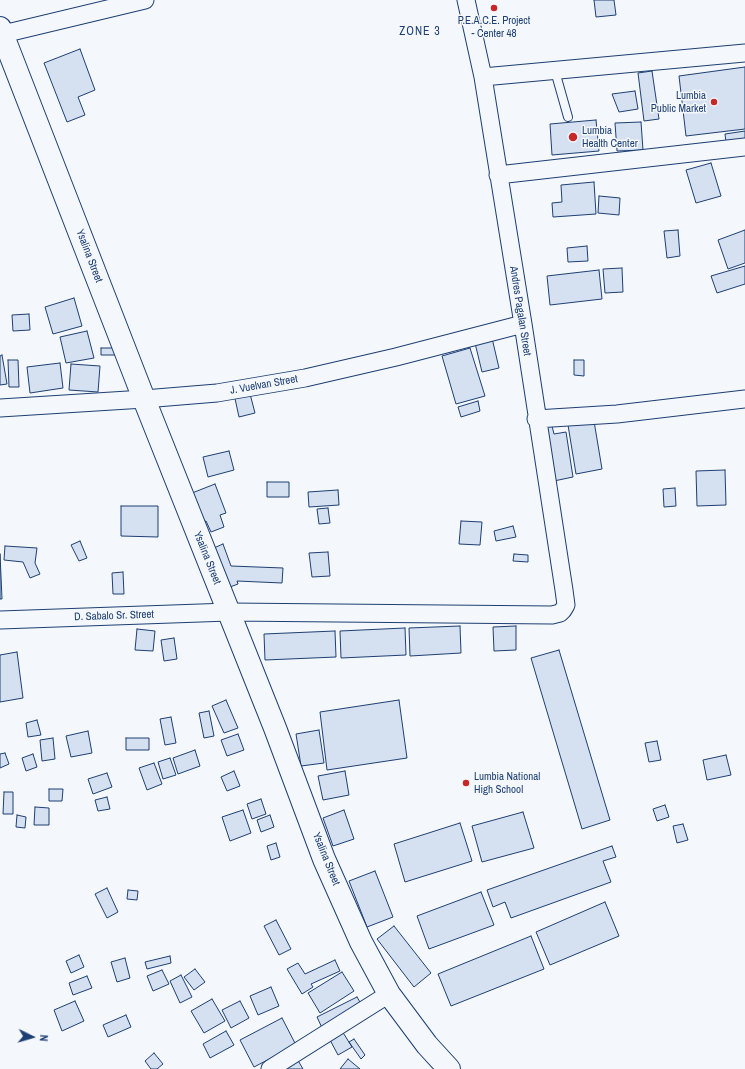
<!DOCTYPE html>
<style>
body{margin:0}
#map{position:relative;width:745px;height:1069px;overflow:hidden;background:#f4f7fb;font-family:"Archivo Narrow",sans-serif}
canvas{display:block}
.north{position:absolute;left:12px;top:1017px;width:40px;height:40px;-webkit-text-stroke:3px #f4f7fb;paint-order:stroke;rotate:95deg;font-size:11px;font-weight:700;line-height:16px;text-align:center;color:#1d3f73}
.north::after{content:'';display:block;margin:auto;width:14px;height:18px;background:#1d3f73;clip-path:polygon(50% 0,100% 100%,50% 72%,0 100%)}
</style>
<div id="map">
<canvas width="745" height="1069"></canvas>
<div class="north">N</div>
</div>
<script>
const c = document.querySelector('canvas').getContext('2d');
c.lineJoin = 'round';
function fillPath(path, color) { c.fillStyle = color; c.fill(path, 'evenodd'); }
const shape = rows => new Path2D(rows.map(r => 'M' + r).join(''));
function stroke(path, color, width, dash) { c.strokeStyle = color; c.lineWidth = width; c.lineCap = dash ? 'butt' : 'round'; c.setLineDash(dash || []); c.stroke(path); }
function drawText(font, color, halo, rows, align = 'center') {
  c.font = font + ' "Archivo Narrow",sans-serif'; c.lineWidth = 3; c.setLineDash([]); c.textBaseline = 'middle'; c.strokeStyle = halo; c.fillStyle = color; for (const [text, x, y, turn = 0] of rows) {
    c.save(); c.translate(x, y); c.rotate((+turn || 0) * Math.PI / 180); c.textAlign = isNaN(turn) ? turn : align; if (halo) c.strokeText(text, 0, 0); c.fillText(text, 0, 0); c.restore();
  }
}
const building = shape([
 [594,0,614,0,616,15,596,17,594,0],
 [80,49,95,90,78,97,85,115,67,122,44,63,80,49],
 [745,67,745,129,686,136,679,76,745,67],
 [652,71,659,119,644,121,638,73,652,71],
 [635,91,638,109,619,112,612,94,635,91],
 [596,120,599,151,552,155,550,124,596,120],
 [641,122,643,150,617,151,615,123,641,122],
 [745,131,745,140,726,142,725,134,745,131],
 [711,163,721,196,696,203,686,170,711,163],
 [594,182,596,214,553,217,552,203,562,202,561,185,594,182],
 [599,196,620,198,619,215,598,213,599,196],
 [678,230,680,256,667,258,664,231,678,230],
 [745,230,745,263,728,269,718,240,745,230],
 [587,246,588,261,568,262,567,248,587,246],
 [745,266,745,284,717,293,711,276,745,266],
 [622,268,623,292,605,293,603,269,622,268],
 [599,270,602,299,550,305,547,276,599,270],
 [74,298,82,326,53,334,45,307,74,298],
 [29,314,30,330,13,331,12,315,29,314],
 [87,331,94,358,66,363,60,337,87,331],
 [492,338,499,368,482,372,475,343,492,338],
 [101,348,116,348,116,355,101,355,101,348],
 [470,348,485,396,456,404,442,356,470,348],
 [2,355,7,384,0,385,0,356,2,355],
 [8,360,18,360,19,387,9,387,8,360],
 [574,360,584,360,584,376,574,375,574,360],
 [60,363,63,388,30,393,27,367,60,363],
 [71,364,100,366,98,392,69,390,71,364],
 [249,390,255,413,239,417,234,394,249,390],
 [478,401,480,411,461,417,458,407,478,401],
 [594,421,602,469,576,474,568,425,594,421],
 [552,426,554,434,566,432,573,477,549,482,539,428,552,426],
 [229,451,234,470,208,477,203,457,229,451],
 [725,470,726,505,697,506,696,471,725,470],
 [267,482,289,482,289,497,267,497,267,482],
 [215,484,226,513,220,515,224,527,211,532,206,521,198,524,187,495,215,484],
 [675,488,676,506,664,507,663,489,675,488],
 [338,490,339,505,309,507,308,492,338,490],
 [121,506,158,506,158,537,121,536,121,506],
 [328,508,330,523,319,524,317,509,328,508],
 [461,521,482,522,480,545,459,544,461,521],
 [513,526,516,537,496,541,494,531,513,526],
 [80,541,87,558,79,561,71,545,80,541],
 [223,544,231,566,283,568,282,583,237,581,238,584,222,590,207,551,223,544],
 [5,546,37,548,35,563,40,574,30,578,23,562,4,560,5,546],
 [328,552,330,576,312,577,309,553,328,552],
 [0,554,2,599,0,599,0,554],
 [514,554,528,555,528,562,513,561,514,554],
 [123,572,124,594,113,594,112,573,123,572],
 [460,626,461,653,410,656,409,628,460,626],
 [516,626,516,650,494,651,493,627,516,626],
 [405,628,406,655,341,658,340,631,405,628],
 [137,629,155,631,153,651,135,650,137,629],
 [335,631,336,657,265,660,264,634,335,631],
 [174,638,177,659,164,661,161,640,174,638],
 [559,650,610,820,582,829,531,658,559,650],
 [17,652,23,698,0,702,0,655,17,652],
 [226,700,238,728,224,733,212,706,226,700],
 [399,700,407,758,327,770,320,712,399,700],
 [209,711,214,736,204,738,199,713,209,711],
 [171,717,176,743,165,745,160,719,171,717],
 [37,720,41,735,28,737,26,723,37,720],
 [319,730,324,763,301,766,296,734,319,730],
 [88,731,92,753,71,757,66,736,88,731],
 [238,734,244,750,227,756,221,740,238,734],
 [53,738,55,759,42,761,40,740,53,738],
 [126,738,149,738,149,750,126,750,126,738],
 [657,741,661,760,649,762,645,743,657,741],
 [195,750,200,766,178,774,173,758,195,750],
 [5,753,9,764,0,768,0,754,5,753],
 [33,754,37,767,26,771,22,758,33,754],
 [726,755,731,775,707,780,703,760,726,755],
 [170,758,176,775,163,779,158,762,170,758],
 [154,763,162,784,147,790,139,768,154,763],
 [234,771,240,786,227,791,221,777,234,771],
 [345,771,349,795,323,800,318,776,345,771],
 [107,773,112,787,93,794,88,779,107,773],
 [49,789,63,789,62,801,49,801,49,789],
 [4,792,13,792,13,814,3,814,4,792],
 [107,797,110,809,98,811,95,800,107,797],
 [261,799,266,814,252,819,247,804,261,799],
 [665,805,669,817,657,821,653,809,665,805],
 [35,807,49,808,49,825,34,825,35,807],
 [243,810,251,833,230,841,222,817,243,810],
 [344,810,354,839,333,846,323,818,344,810],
 [523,812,534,848,482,862,472,826,523,812],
 [17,815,26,817,25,828,16,827,17,815],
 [270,815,274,827,261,832,257,820,270,815],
 [460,823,472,861,405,882,394,844,460,823],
 [683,824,688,840,677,843,673,826,683,824],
 [276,843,280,857,271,860,267,846,276,843],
 [612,846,616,857,603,861,611,882,511,918,505,902,493,907,487,890,612,846],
 [375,871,393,917,367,927,349,881,375,871],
 [107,888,118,912,107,918,95,894,107,888],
 [128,890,138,891,137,900,127,899,128,890],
 [481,892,494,925,429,949,417,916,481,892],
 [605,902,619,936,550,965,536,932,605,902],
 [276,920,291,949,279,955,264,926,276,920],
 [394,926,431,973,414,987,377,939,394,926],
 [531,936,544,969,451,1006,438,974,531,936],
 [79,955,84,967,71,973,66,961,79,955],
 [170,956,171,963,147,969,145,962,170,956],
 [125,958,130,978,117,982,111,962,125,958],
 [335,960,340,971,311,984,313,987,302,994,287,969,298,963,305,974,335,960],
 [195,969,205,982,194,990,184,977,195,969],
 [162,970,169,984,153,991,147,976,162,970],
 [342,972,354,991,320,1013,308,993,342,972],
 [181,975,192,997,180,1003,170,981,181,975],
 [87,976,92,988,73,995,69,983,87,976],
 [271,987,279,1006,258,1015,250,996,271,987],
 [357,997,364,1009,323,1030,317,1017,357,997],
 [212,999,225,1021,204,1033,191,1011,212,999],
 [75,1001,84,1021,62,1031,54,1010,75,1001],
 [240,1001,249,1018,231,1028,222,1010,240,1001],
 [126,1015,131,1027,108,1037,103,1025,126,1015],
 [282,1018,296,1045,254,1067,240,1040,282,1018],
 [226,1031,234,1045,210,1058,203,1044,226,1031],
 [342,1031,352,1047,338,1055,329,1038,342,1031],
 [354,1039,365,1055,361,1059,349,1042,354,1039],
 [154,1053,163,1064,157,1069,151,1069,145,1061,154,1053],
 [296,1057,303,1069,277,1069,296,1057],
 [348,1059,360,1069,340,1069,348,1059]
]);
const lane = shape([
 [555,71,568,117]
]);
const street = shape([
 [3,34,145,0],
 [483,77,745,53],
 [498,175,745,147],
 [0,408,144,399,217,393,305,378,396,357,523,324],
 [536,419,617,414,745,399],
 [0,620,229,612,552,615,560,613,563,610,566,605,564,590,523,324,483,77,466,0],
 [270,1069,389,994]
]);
const secondary = shape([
 [0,28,144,399,275,728,324,859,361,942,389,994,427,1045,449,1069]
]);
const markers = [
 [494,8,4,"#c62828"],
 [714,102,4,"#c62828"],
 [573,137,5,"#c62828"],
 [466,783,4,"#c62828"]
];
const poiNames = [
 ["P.E.A.C.E. Project",494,21,"center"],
 ["- Center 48",494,34,"center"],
 ["Lumbia",706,96,"right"],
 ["Public Market",706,109,"right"],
 ["Lumbia",582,131],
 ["Health Center",582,144],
 ["Lumbia National",474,777],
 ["High School",474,790]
];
const streetNames = [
 ["Ysalina Street",89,256,69],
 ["Andres Pagalan Street",520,311,81],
 ["J. Vuelvan Street",264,385,-10],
 ["Ysalina Street",207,558,68],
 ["D. Sabalo Sr. Street",114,616,-2],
 ["Ysalina Street",326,859,68]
];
const neighbourhoodNames = [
 ["ZONE 3",420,32]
];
fillPath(building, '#d5e0f0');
stroke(building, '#1d3f73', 1);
stroke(lane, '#1d3f73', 10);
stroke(street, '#1d3f73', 19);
stroke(secondary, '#1d3f73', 24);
stroke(lane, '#f4f7fb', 8);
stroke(street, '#f4f7fb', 17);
stroke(secondary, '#f4f7fb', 22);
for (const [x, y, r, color] of markers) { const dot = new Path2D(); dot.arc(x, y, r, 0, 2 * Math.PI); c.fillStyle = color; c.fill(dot); stroke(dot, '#f4f7fb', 1.5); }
drawText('11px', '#1d3f73', '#f4f7fb', poiNames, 'left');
drawText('11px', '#1d3f73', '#f4f7fb', streetNames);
c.letterSpacing = '1px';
drawText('12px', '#1d3f73', '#f4f7fb', neighbourhoodNames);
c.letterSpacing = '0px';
</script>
